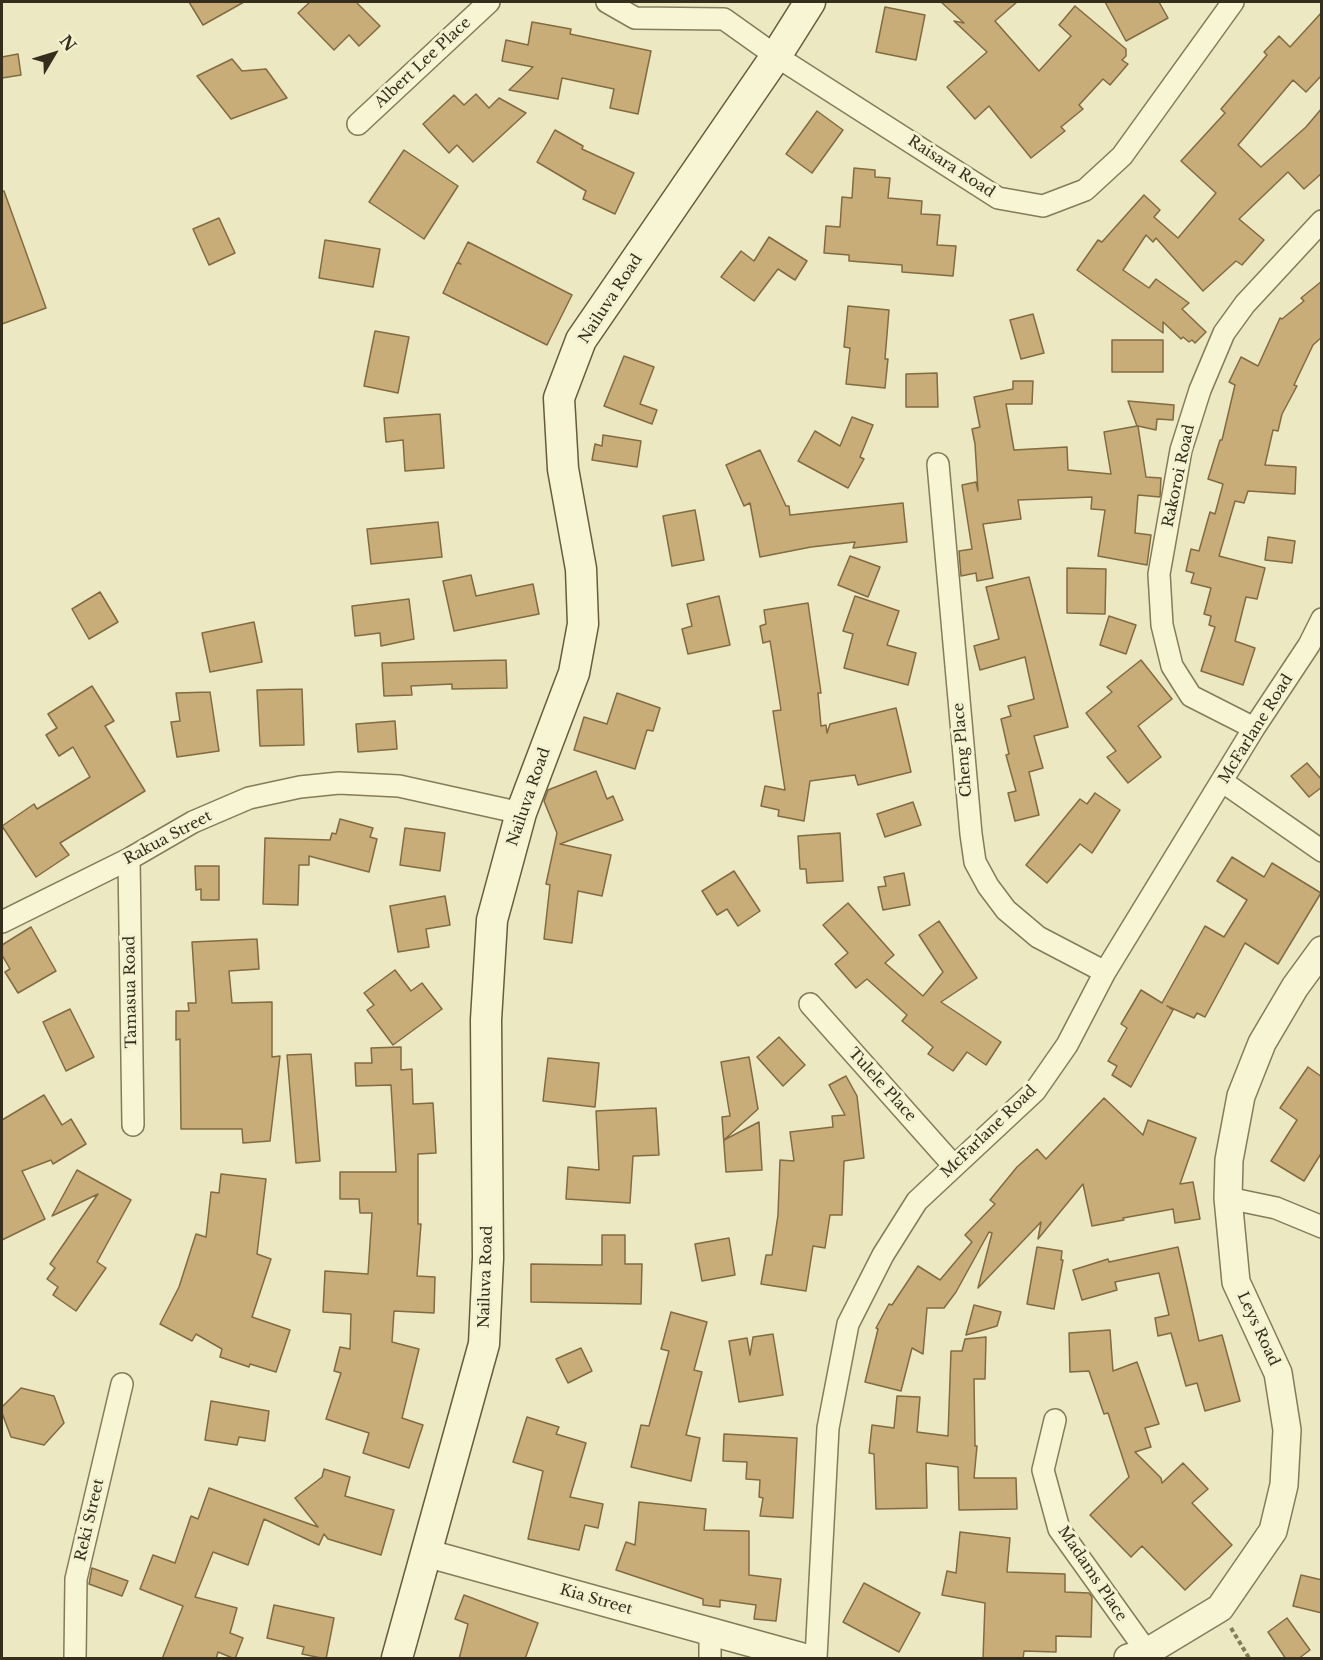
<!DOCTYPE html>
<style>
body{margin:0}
#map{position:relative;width:1323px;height:1660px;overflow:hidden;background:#ece9c2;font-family:"Libre Baskerville",serif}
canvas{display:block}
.frame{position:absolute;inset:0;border:3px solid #352e1d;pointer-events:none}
.north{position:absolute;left:24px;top:24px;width:60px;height:60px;-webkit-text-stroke:4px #f3f2d1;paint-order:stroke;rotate:52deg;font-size:16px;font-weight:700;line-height:24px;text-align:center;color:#352e1d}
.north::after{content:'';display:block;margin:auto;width:21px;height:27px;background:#352e1d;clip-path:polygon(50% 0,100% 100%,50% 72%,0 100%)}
</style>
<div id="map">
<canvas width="1323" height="1660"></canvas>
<div class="frame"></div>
<div class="north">N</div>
</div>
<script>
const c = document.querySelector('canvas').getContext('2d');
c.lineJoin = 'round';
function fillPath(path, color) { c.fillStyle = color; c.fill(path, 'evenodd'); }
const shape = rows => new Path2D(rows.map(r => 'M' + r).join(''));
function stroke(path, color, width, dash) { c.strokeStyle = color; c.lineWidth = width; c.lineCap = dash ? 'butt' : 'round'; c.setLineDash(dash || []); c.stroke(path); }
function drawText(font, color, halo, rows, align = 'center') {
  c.font = font + ' "Libre Baskerville",serif'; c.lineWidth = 6; c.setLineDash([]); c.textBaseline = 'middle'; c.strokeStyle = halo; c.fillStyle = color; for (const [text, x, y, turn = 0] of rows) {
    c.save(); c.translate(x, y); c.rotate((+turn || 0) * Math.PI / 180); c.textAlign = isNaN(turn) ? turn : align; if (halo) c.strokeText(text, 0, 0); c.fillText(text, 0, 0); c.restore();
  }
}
const building = shape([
 [189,2,244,2,203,25,189,2],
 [310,2,356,2,380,26,359,46,349,35,334,50,298,13,310,2],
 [941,2,1017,2,995,21,1039,71,1071,36,1059,25,1075,6,1126,49,1126,56,1122,60,1128,64,1110,85,1103,79,1079,105,1083,109,1061,127,1065,131,1031,158,989,106,975,119,947,87,987,52,954,21,964,23,941,2],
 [1105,2,1159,2,1168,18,1126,41,1105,2],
 [885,7,925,15,916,60,876,52,885,7],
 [1322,12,1322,75,1306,92,1293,80,1238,145,1261,167,1306,127,1322,108,1322,173,1304,189,1288,172,1239,219,1264,240,1242,265,1236,261,1203,291,1156,238,1153,242,1146,235,1123,270,1149,288,1156,279,1189,303,1182,309,1206,332,1195,343,1192,340,1189,342,1183,337,1181,339,1163,322,1163,333,1077,270,1098,240,1102,242,1144,195,1160,210,1154,217,1178,238,1216,193,1181,161,1225,113,1221,109,1267,55,1264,52,1279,36,1290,47,1322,12],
 [532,22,571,29,570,34,651,51,638,114,610,108,614,89,562,78,558,99,509,90,533,67,502,61,506,40,528,45,532,22],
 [18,54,21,75,2,78,2,57,18,54],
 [232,59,242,71,266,69,287,98,231,119,197,76,232,59],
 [476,94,489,108,499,98,526,113,473,162,457,145,449,153,423,124,454,95,464,105,476,94],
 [817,111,843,130,812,173,786,154,817,111],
 [555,130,583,146,582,149,634,173,615,214,583,199,586,191,537,162,555,130],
 [404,150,458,186,424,239,369,202,404,150],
 [854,168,875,170,875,177,890,178,888,198,922,201,921,214,940,215,937,245,956,246,953,276,902,272,902,265,849,261,849,255,824,253,826,226,840,227,842,197,852,198,854,168],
 [2,191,4,191,46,308,2,324,2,191],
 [219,218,235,253,209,265,193,229,219,218],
 [769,237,807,261,795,280,778,269,754,301,721,277,741,251,754,261,769,237],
 [325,240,380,249,373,287,319,278,325,240],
 [468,242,572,295,547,345,443,293,457,263,461,264,458,262,468,242],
 [1322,281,1322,337,1313,345,1294,385,1297,386,1282,414,1278,431,1273,430,1265,465,1296,467,1295,494,1248,491,1244,503,1235,501,1219,556,1265,568,1257,599,1246,597,1235,641,1255,648,1243,685,1201,671,1215,627,1209,625,1211,616,1204,614,1211,588,1191,583,1194,573,1186,571,1191,549,1199,551,1210,512,1215,514,1223,484,1208,479,1220,440,1222,440,1235,385,1229,382,1241,357,1258,366,1280,318,1282,319,1304,301,1301,298,1322,281],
 [848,306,889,310,885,359,888,359,885,388,846,384,850,348,844,347,848,306],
 [1033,314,1044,353,1021,359,1010,320,1033,314],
 [375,331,409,337,398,393,364,386,375,331],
 [1112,340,1163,340,1163,372,1112,372,1112,340],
 [624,356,654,367,640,404,657,410,652,424,604,406,624,356],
 [937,373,938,407,906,407,906,374,937,373],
 [1013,381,1033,381,1032,404,1006,404,1014,450,1067,447,1068,470,1111,474,1104,432,1137,426,1128,401,1174,405,1173,420,1157,419,1156,430,1138,426,1146,477,1161,478,1160,497,1138,495,1135,533,1151,535,1147,565,1098,556,1105,510,1091,509,1092,497,1018,500,1021,519,983,524,993,578,977,581,976,573,961,576,959,551,972,549,962,485,976,482,978,491,975,444,972,429,980,427,974,397,1013,389,1013,381],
 [440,414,444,468,405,471,403,440,386,442,384,418,440,414],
 [852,417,873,425,860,457,864,459,848,488,798,461,815,431,840,446,852,417],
 [603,435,641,441,637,467,592,460,595,444,602,446,603,435],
 [760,450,786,506,789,506,790,515,903,503,907,542,853,548,855,542,811,547,760,557,750,503,744,506,726,465,760,450],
 [695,510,704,560,672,566,663,516,695,510],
 [438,522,442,557,371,564,367,529,438,522],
 [1268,537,1295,541,1292,563,1265,560,1268,537],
 [850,556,880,567,868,597,838,585,850,556],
 [1067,568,1106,569,1105,614,1067,613,1067,568],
 [471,575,476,596,533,584,539,614,454,631,443,581,471,575],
 [1029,577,1068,727,1034,736,1043,768,1029,772,1039,815,1015,821,1008,793,1016,791,1006,755,1009,754,1001,719,1011,716,1008,706,1034,699,1025,657,980,670,974,646,999,639,986,587,1029,577],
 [100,592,118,622,89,639,72,609,100,592],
 [719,596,730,645,688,654,682,629,692,626,687,604,719,596],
 [855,596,899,611,887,645,916,653,908,685,844,668,853,634,843,631,855,596],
 [409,599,414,639,381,646,380,633,355,636,352,606,409,599],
 [808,603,821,693,818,693,821,726,826,725,827,733,830,724,896,708,911,772,858,785,855,775,810,781,804,821,778,816,779,810,761,806,765,786,785,790,773,711,781,710,773,659,770,641,763,643,760,626,766,624,764,610,808,603],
 [1109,616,1136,625,1126,654,1100,645,1109,616],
 [254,622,262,662,210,672,202,633,254,622],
 [506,660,507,688,452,689,452,684,411,686,412,695,384,696,382,663,506,660],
 [1141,660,1172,699,1138,726,1161,757,1128,783,1107,757,1116,751,1086,713,1112,692,1107,687,1141,660],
 [92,686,114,721,105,726,145,791,60,843,69,855,36,877,2,826,34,804,37,809,90,777,73,747,59,756,46,735,57,728,48,714,92,686],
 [302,689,304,745,260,746,257,690,302,689],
 [210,692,219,751,177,757,171,722,180,721,176,693,210,692],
 [617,693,660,708,653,731,647,730,635,769,574,750,584,717,607,724,617,693],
 [395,721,397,749,358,752,356,724,395,721],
 [1307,763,1322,780,1322,787,1309,797,1291,776,1307,763],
 [596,771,607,799,613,796,623,820,560,844,611,855,602,896,578,891,572,943,544,939,550,885,546,884,557,833,544,801,548,790,596,771],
 [1095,793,1120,810,1092,853,1080,844,1047,883,1026,865,1080,799,1087,804,1095,793],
 [913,802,921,825,885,837,877,814,913,802],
 [340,819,373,828,370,837,377,839,369,872,309,856,309,865,299,865,298,905,263,904,265,838,330,840,332,833,336,834,340,819],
 [405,828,445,833,440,871,400,865,405,828],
 [840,833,843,881,807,883,806,869,800,869,798,836,840,833],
 [1232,857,1264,877,1272,863,1321,893,1278,964,1245,943,1205,1017,1197,1013,1194,1018,1167,1006,1173,1010,1131,1087,1112,1075,1117,1066,1108,1061,1127,1028,1121,1024,1141,990,1162,1003,1205,926,1224,937,1247,900,1217,881,1232,857],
 [195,866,219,866,219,900,201,900,201,889,196,890,195,866],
 [734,871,760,911,738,926,727,909,717,915,702,891,734,871],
 [904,873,910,905,883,910,878,887,886,886,884,877,904,873],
 [445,896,450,925,426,929,429,947,398,952,390,906,445,896],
 [848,903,894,955,885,963,923,996,943,972,919,935,939,921,977,978,941,1002,1001,1042,986,1065,967,1052,953,1071,928,1054,933,1047,902,1021,907,1015,867,979,856,988,835,964,848,953,823,925,848,903],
 [31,927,56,971,18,993,5,972,10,969,2,955,2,945,31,927],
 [257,939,259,969,229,971,232,1003,272,1002,272,1057,280,1056,270,1141,243,1143,242,1129,181,1129,180,1039,176,1040,176,1011,189,1011,188,1003,196,1003,192,942,257,939],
 [395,970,411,991,422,983,442,1009,393,1045,367,1010,374,1005,364,993,395,970],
 [70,1009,94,1057,66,1071,43,1022,70,1009],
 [779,1037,805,1065,783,1086,757,1057,779,1037],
 [401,1047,401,1070,412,1069,413,1104,433,1103,436,1153,418,1154,418,1224,421,1224,417,1276,435,1277,434,1313,394,1311,392,1342,419,1349,402,1418,423,1425,409,1468,363,1453,369,1433,326,1419,341,1373,334,1371,340,1347,350,1349,351,1314,323,1312,325,1271,368,1274,372,1213,360,1213,359,1199,340,1199,340,1172,396,1172,391,1085,356,1086,355,1063,372,1063,371,1048,401,1047],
 [311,1054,320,1161,296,1163,287,1055,311,1054],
 [749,1057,758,1109,724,1140,759,1122,762,1170,726,1172,722,1117,730,1116,721,1062,749,1057],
 [548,1058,599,1063,595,1107,543,1101,548,1058],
 [1308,1067,1322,1077,1322,1152,1304,1181,1271,1161,1297,1120,1280,1108,1308,1067],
 [846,1076,857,1096,864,1158,844,1161,842,1215,830,1215,825,1248,813,1246,806,1291,761,1284,766,1255,772,1255,778,1215,780,1160,794,1161,790,1132,833,1127,832,1116,845,1115,829,1085,846,1076],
 [44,1095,62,1125,71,1119,86,1144,53,1164,51,1160,22,1171,45,1219,2,1240,2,1120,44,1095],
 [1104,1098,1143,1135,1148,1120,1196,1138,1180,1184,1193,1182,1200,1219,1175,1223,1173,1209,1123,1218,1124,1220,1092,1226,1083,1184,1038,1239,1041,1222,978,1288,992,1233,989,1232,956,1292,944,1308,927,1308,923,1354,912,1348,901,1391,865,1382,878,1329,876,1328,889,1304,892,1305,918,1266,940,1280,972,1242,965,1235,995,1204,990,1200,1017,1167,1037,1149,1046,1159,1104,1098],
 [656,1108,659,1155,633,1156,630,1203,566,1199,568,1167,599,1170,596,1111,656,1108],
 [77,1170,131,1200,97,1262,106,1268,76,1311,53,1295,58,1287,47,1279,55,1268,50,1264,98,1194,52,1216,77,1170],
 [221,1174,266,1179,257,1254,271,1259,252,1317,290,1330,276,1372,250,1364,249,1367,220,1357,222,1349,196,1334,192,1341,160,1324,179,1287,196,1234,206,1237,211,1192,219,1193,221,1174],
 [602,1235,625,1235,625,1264,642,1264,641,1304,531,1302,531,1264,602,1265,602,1235],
 [729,1238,735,1275,702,1281,695,1244,729,1238],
 [1037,1247,1062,1251,1061,1260,1063,1260,1054,1309,1027,1304,1037,1247],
 [1178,1247,1199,1341,1222,1335,1240,1401,1205,1411,1197,1383,1186,1386,1171,1333,1158,1336,1155,1318,1169,1315,1159,1273,1115,1282,1117,1290,1082,1300,1073,1270,1108,1259,1109,1262,1178,1247],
 [974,1305,1001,1312,997,1326,966,1335,974,1305],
 [671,1312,707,1322,694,1370,702,1372,686,1435,700,1438,691,1481,631,1467,641,1425,649,1426,669,1351,661,1349,671,1312],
 [1110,1330,1113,1371,1137,1362,1159,1424,1145,1428,1151,1447,1135,1452,1161,1478,1162,1483,1183,1463,1208,1489,1192,1503,1232,1545,1185,1590,1142,1546,1131,1557,1090,1515,1129,1477,1108,1413,1104,1414,1089,1371,1070,1372,1069,1333,1110,1330],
 [773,1334,783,1395,739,1402,729,1341,747,1338,750,1355,753,1337,773,1334],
 [986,1337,985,1379,974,1379,975,1446,977,1446,974,1478,1016,1478,1017,1509,959,1510,958,1467,926,1463,927,1508,876,1509,874,1454,869,1453,872,1425,894,1428,897,1396,920,1397,917,1432,948,1436,951,1351,962,1351,965,1339,986,1337],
 [581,1348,592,1371,568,1383,556,1359,581,1348],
 [21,1388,54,1396,64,1423,44,1445,11,1437,2,1413,2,1407,21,1388],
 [211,1401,269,1411,265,1441,239,1437,237,1445,205,1440,211,1401],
 [527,1417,559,1427,556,1434,586,1443,570,1497,603,1504,598,1528,585,1525,579,1550,528,1539,543,1471,513,1462,527,1417],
 [724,1434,797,1438,793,1518,760,1516,763,1498,759,1497,760,1480,746,1479,747,1462,723,1461,724,1434],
 [324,1469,350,1477,345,1496,394,1510,381,1555,328,1539,324,1534,319,1545,264,1519,248,1565,213,1552,195,1597,237,1608,230,1633,243,1638,235,1659,218,1652,216,1659,162,1659,183,1606,140,1589,153,1555,175,1563,191,1516,198,1519,209,1488,318,1527,295,1498,322,1477,324,1469],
 [639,1502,706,1509,704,1530,749,1531,749,1575,781,1579,776,1621,754,1619,756,1605,720,1600,720,1607,703,1605,703,1599,616,1570,626,1542,635,1545,639,1502],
 [960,1532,1010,1538,1007,1572,1065,1574,1065,1592,1089,1593,1092,1597,1091,1637,1056,1636,1056,1652,1024,1651,1023,1659,983,1659,985,1603,942,1595,947,1571,956,1573,960,1532],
 [92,1568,128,1581,122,1596,89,1584,92,1568],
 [1301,1575,1322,1580,1322,1613,1293,1606,1301,1575],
 [864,1583,920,1613,899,1652,843,1622,864,1583],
 [464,1595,538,1623,525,1659,459,1659,468,1624,455,1619,464,1595],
 [274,1605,334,1618,326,1659,302,1654,304,1647,267,1638,274,1605],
 [1287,1618,1310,1650,1298,1659,1286,1659,1268,1632,1287,1618]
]);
const path = shape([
 [1231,1628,1249,1658]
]);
const minor = shape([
 [607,2,635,18,724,19,776,56,998,198,1043,206,1085,190,1122,156,1233,2],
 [358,124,489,2],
 [938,464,971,834,975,862,988,886,1006,910,1038,937,1105,972],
 [1254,728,1191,696,1172,666,1162,625,1159,574,1181,450,1200,390,1224,333,1245,304,1322,221],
 [1223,782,1322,851],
 [129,859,133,1125],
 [2,922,129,859,193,822,249,798,300,787,339,783,399,786,521,813],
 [810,1004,954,1166],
 [1228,1198,1276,1208,1322,1227],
 [1055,1420,1043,1470,1059,1529,1147,1652],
 [710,1632,710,1658],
 [75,1658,76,1579,122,1384],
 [816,1658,828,1428,848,1324,883,1255,917,1201,1035,1091,1067,1045,1105,972,1254,728,1309,645,1322,619]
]);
const tertiary = shape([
 [426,1553,806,1658],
 [1128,1658,1147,1652,1220,1608,1273,1531,1284,1485,1287,1430,1278,1373,1236,1282,1228,1198,1229,1160,1241,1096,1262,1043,1295,987,1322,950]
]);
const secondary = shape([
 [397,1658,484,1344,488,1258,486,1020,492,920,521,813,574,673,583,624,581,569,563,469,559,398,581,340,776,56,810,2]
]);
const streetNames = [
 ["Albert Lee Place",423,63,-43],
 ["Raisara Road",951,167,33],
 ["Nailuva Road",611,299,-57],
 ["Rakoroi Road",1179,476,-78],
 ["McFarlane Road",1256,729,-58],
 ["Cheng Place",963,750,-95],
 ["Nailuva Road",529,797,-71],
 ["Rakua Street",168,838,-28],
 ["Tamasua Road",131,992,-91],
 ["Tulele Place",882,1085,48],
 ["McFarlane Road",989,1132,-44],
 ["Nailuva Road",486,1277,-88],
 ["Leys Road",1258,1329,65],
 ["Reki Street",90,1520,-77],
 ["Madams Place",1092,1574,56],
 ["Kia Street",596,1600,16]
];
fillPath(building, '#c8ad79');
stroke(building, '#826b41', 1.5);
stroke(minor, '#847b5a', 24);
stroke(tertiary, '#847b5a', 30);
stroke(secondary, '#665c3d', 33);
stroke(path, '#847b5a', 4, [4.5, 3]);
stroke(minor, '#f7f5d4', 21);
stroke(tertiary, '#f7f5d4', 27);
stroke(secondary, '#f7f5d4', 30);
drawText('15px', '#352e1d', '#f3f2d1', streetNames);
</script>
